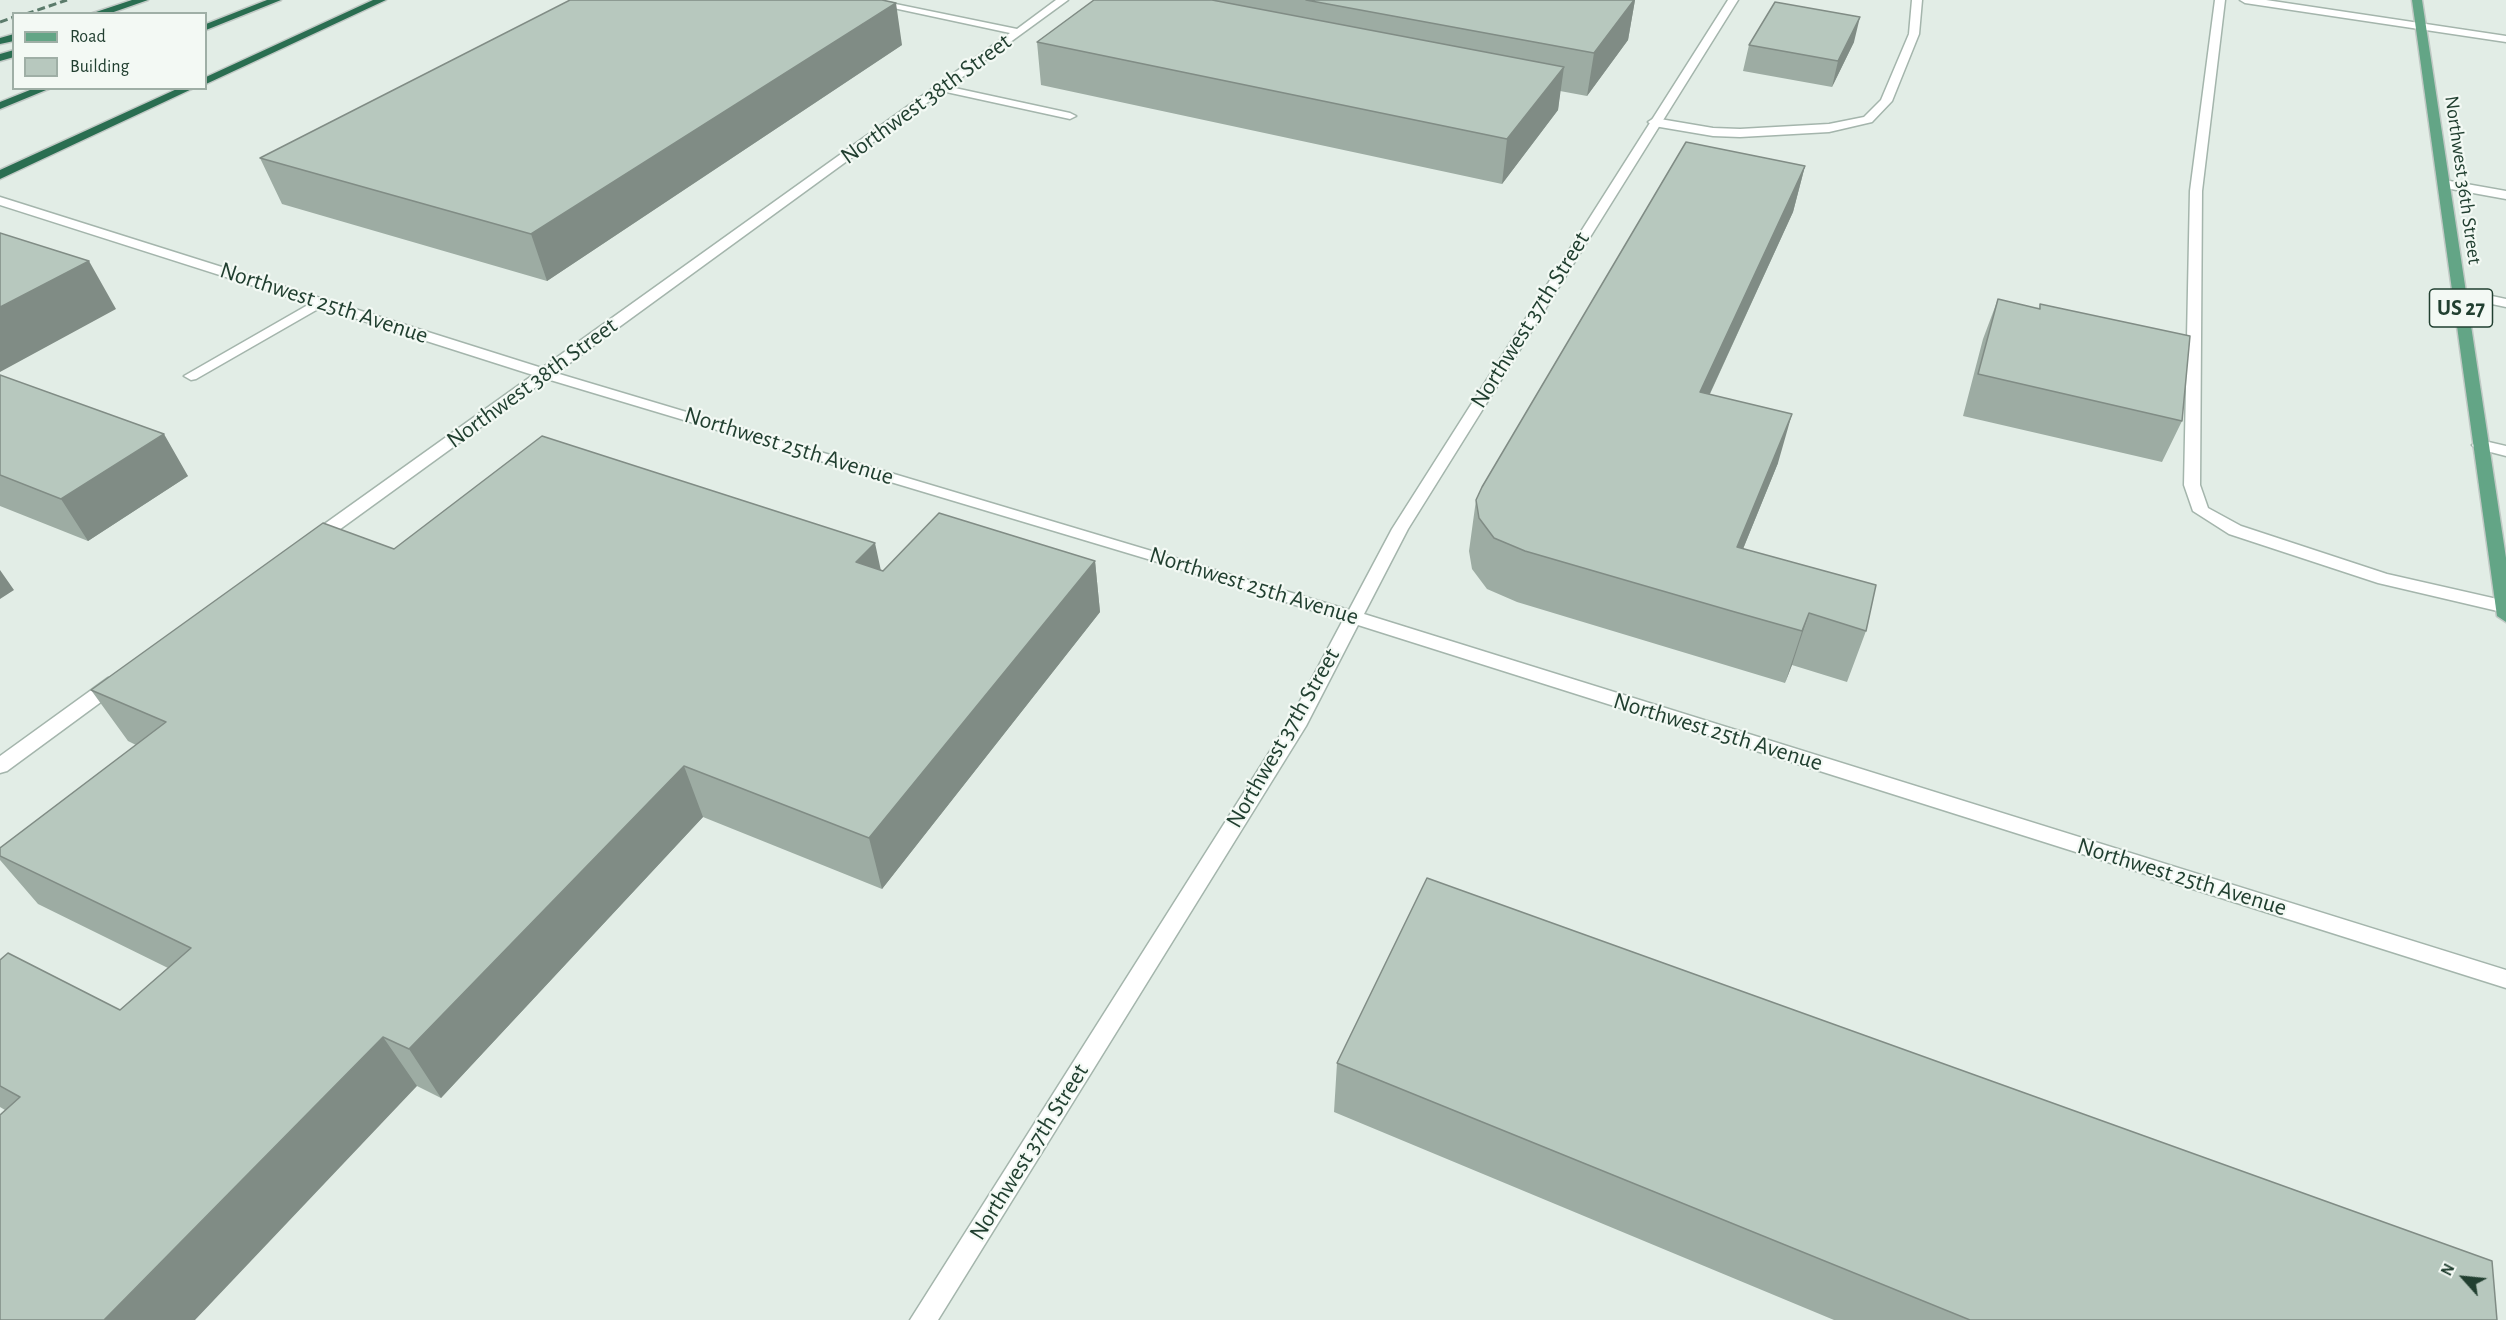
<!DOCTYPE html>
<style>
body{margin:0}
#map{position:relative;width:2506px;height:1320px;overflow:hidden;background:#e2ede6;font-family:"Alegreya Sans",sans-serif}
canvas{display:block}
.legend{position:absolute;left:12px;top:12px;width:195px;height:78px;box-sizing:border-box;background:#f3f9f4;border:2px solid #9fafa6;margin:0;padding:8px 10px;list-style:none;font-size:18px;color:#213f30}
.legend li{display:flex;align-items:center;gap:12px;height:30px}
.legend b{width:30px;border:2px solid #9fafa6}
.north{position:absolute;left:2434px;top:1248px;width:60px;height:60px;-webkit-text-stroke:4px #f3f9f4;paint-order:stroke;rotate:297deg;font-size:16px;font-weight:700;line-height:24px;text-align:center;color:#213f30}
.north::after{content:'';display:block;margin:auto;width:21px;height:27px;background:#213f30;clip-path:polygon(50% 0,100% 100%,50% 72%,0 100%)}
</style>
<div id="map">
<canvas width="2506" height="1320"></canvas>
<ul class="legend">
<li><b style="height:8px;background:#63a586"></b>Road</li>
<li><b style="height:16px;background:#b7c8be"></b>Building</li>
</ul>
<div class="north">N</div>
</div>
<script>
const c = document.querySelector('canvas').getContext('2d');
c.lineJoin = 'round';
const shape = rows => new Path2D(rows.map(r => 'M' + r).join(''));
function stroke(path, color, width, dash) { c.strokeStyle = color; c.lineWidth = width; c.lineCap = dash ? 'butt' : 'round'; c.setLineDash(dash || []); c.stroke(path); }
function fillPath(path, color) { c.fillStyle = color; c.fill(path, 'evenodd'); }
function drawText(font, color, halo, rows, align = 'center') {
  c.font = font + ' "Alegreya Sans",sans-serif'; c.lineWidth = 4.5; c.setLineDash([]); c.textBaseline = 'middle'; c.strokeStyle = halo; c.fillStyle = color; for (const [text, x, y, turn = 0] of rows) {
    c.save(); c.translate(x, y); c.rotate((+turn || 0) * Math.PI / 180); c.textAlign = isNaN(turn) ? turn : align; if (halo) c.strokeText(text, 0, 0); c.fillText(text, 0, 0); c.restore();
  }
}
const service = shape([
 [1912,0,1922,0,1919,34,1892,101,1872,122,1829,132,1740,137,1713,136,1654,126,1648,122,1654,118,1713,128,1740,129,1829,124,1864,117,1881,100,1909,34,1912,0],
 [2215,0,2225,0,2202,191,2200,485,2208,508,2241,526,2387,574,2506,601,2506,613,2378,583,2229,534,2193,511,2184,485,2190,191,2215,0],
 [941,85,1070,113,1076,116,1070,119,937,90,937,86,941,85],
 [2444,180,2506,191,2506,199,2440,187,2438,184,2444,180],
 [2459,289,2506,299,2506,307,2454,296,2452,293,2459,289],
 [320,298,325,299,325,305,196,379,191,380,184,376,320,298],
 [2480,440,2506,446,2506,456,2475,448,2472,445,2480,440]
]);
const minor = shape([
 [856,0,876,0,1017,29,1056,0,1068,0,556,373,1349,610,1392,529,1728,0,1738,0,1408,529,1364,614,2506,970,2506,988,1358,625,1306,726,938,1320,910,1320,1291,718,1343,620,1171,566,547,379,321,543,309,543,307,539,309,535,533,375,0,205,0,197,542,368,1010,33,856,0],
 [2240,0,2266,0,2506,36,2506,42,2245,3,2240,0],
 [114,677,120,678,123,683,120,688,7,771,0,773,0,756,108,678,114,677]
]);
const primary = shape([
 [2412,0,2422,0,2506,558,2506,622,2497,616,2412,0]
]);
const motorway = shape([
 [132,0,148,0,108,14,90,14,132,0],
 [267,0,281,0,206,30,206,24,267,0],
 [373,0,386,0,206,84,206,77,373,0],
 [14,34,14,41,0,44,0,38,14,34],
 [14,50,14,57,0,61,0,54,14,50],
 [35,88,51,88,0,109,0,102,35,88],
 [179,88,194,88,0,179,0,170,179,88]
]);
const rail = shape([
 [26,14,67,0],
 [0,22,14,17]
]);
const wall = shape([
 [1094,0,1635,0,1628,40,1587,96,1560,91,1558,110,1502,184,1041,85,1037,42],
 [1854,42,1832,87,1743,71,1749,45],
 [902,45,547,281,282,204,260,158],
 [1805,166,1793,212,1710,394,1778,463,1743,549,1866,631,1847,682,1792,665,1785,683,1517,602,1487,589,1472,569,1469,551,1476,500],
 [1998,299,2039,309,2040,304,2182,421,2162,462,1963,416,1983,339],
 [0,375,188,476,88,541,0,506],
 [394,549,883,571,1095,561,1100,612,882,889,703,817,441,1098,417,1086,5,1110,0,1107,0,960,120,1010,168,968,38,904,0,860,0,848,136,745,128,741,91,690],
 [1337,1063,2497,1320,1834,1320,1334,1112]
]);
const shadedWall = shape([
 [1634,0,1635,0,1628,40,1587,96,1594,53],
 [896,3,902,45,547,281,531,234],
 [1860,17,1854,42,1832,87,1838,61],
 [1564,67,1558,110,1502,184,1507,139],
 [1805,166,1793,212,1688,441,1700,392],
 [89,261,116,309,0,372,0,307],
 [1792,414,1778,463,1723,598,1737,547],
 [164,434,188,476,88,541,61,499],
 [875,543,886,594,856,562],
 [1095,561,1100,612,882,889,869,838],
 [0,570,14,590,0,599],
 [1809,613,1792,665,1785,683,1802,631],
 [684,766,703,817,441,1098,409,1049],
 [383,1037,417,1086,195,1320,104,1320]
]);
const building = shape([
 [570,0,882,0,896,3,531,234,260,158,570,0],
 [1094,0,1212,0,1564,67,1507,139,1037,42,1094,0],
 [1306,0,1634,0,1594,53,1306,0],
 [1775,2,1860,17,1838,61,1749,45,1775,2],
 [1686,142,1805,166,1700,392,1792,414,1737,547,1876,585,1866,631,1809,613,1802,631,1735,612,1525,551,1494,538,1479,518,1476,500,1482,487,1686,142],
 [0,233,89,261,0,307,0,233],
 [1998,299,2040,309,2040,304,2190,336,2182,421,1978,374,1998,299],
 [0,375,164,434,61,499,0,475,0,375],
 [542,436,875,543,856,562,883,571,939,513,1095,561,869,838,684,766,409,1049,383,1037,104,1320,0,1320,0,1115,20,1097,0,1086,0,960,8,953,120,1010,191,948,0,856,0,848,166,722,91,690,323,523,394,549,542,436],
 [1427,878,2492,1261,2497,1320,1970,1320,1337,1063,1427,878]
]);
const farStreetnames = [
 ["Northwest 36th Street",2463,180,82]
];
const shields = [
 [2461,308,63]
];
const shieldNames = [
 ["US 27",2461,308]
];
const streetNames = [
 ["Northwest 38th Street",926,99,-36],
 ["Northwest 25th Avenue",324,303,18],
 ["Northwest 37th Street",1530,320,-58],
 ["Northwest 38th Street",532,383,-36],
 ["Northwest 25th Avenue",789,446,17],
 ["Northwest 25th Avenue",1254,586,17],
 ["Northwest 25th Avenue",1718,732,17],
 ["Northwest 37th Street",1283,738,-60],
 ["Northwest 25th Avenue",2182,877,17],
 ["Northwest 37th Street",1029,1152,-58]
];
stroke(service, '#a4b5ac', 3);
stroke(minor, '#a4b5ac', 3);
stroke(primary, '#c1c9c5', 3);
stroke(motorway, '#c1c9c5', 3);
fillPath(service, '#fff');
fillPath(minor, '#fff');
fillPath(primary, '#63a586');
fillPath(motorway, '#2a6e51');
stroke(rail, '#5b7b6b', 3, [8, 4]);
fillPath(wall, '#9daca3');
fillPath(shadedWall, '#808c85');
fillPath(building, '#b7c8be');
stroke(building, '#808c85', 1.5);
drawText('20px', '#213f30', '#f3f9f4', farStreetnames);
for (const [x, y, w] of shields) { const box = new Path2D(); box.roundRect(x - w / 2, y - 19, w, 38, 4.5); c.fillStyle = '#f3f9f4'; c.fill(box); stroke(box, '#213f30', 1.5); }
drawText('bold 22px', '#213f30', null, shieldNames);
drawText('24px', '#213f30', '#f3f9f4', streetNames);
</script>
